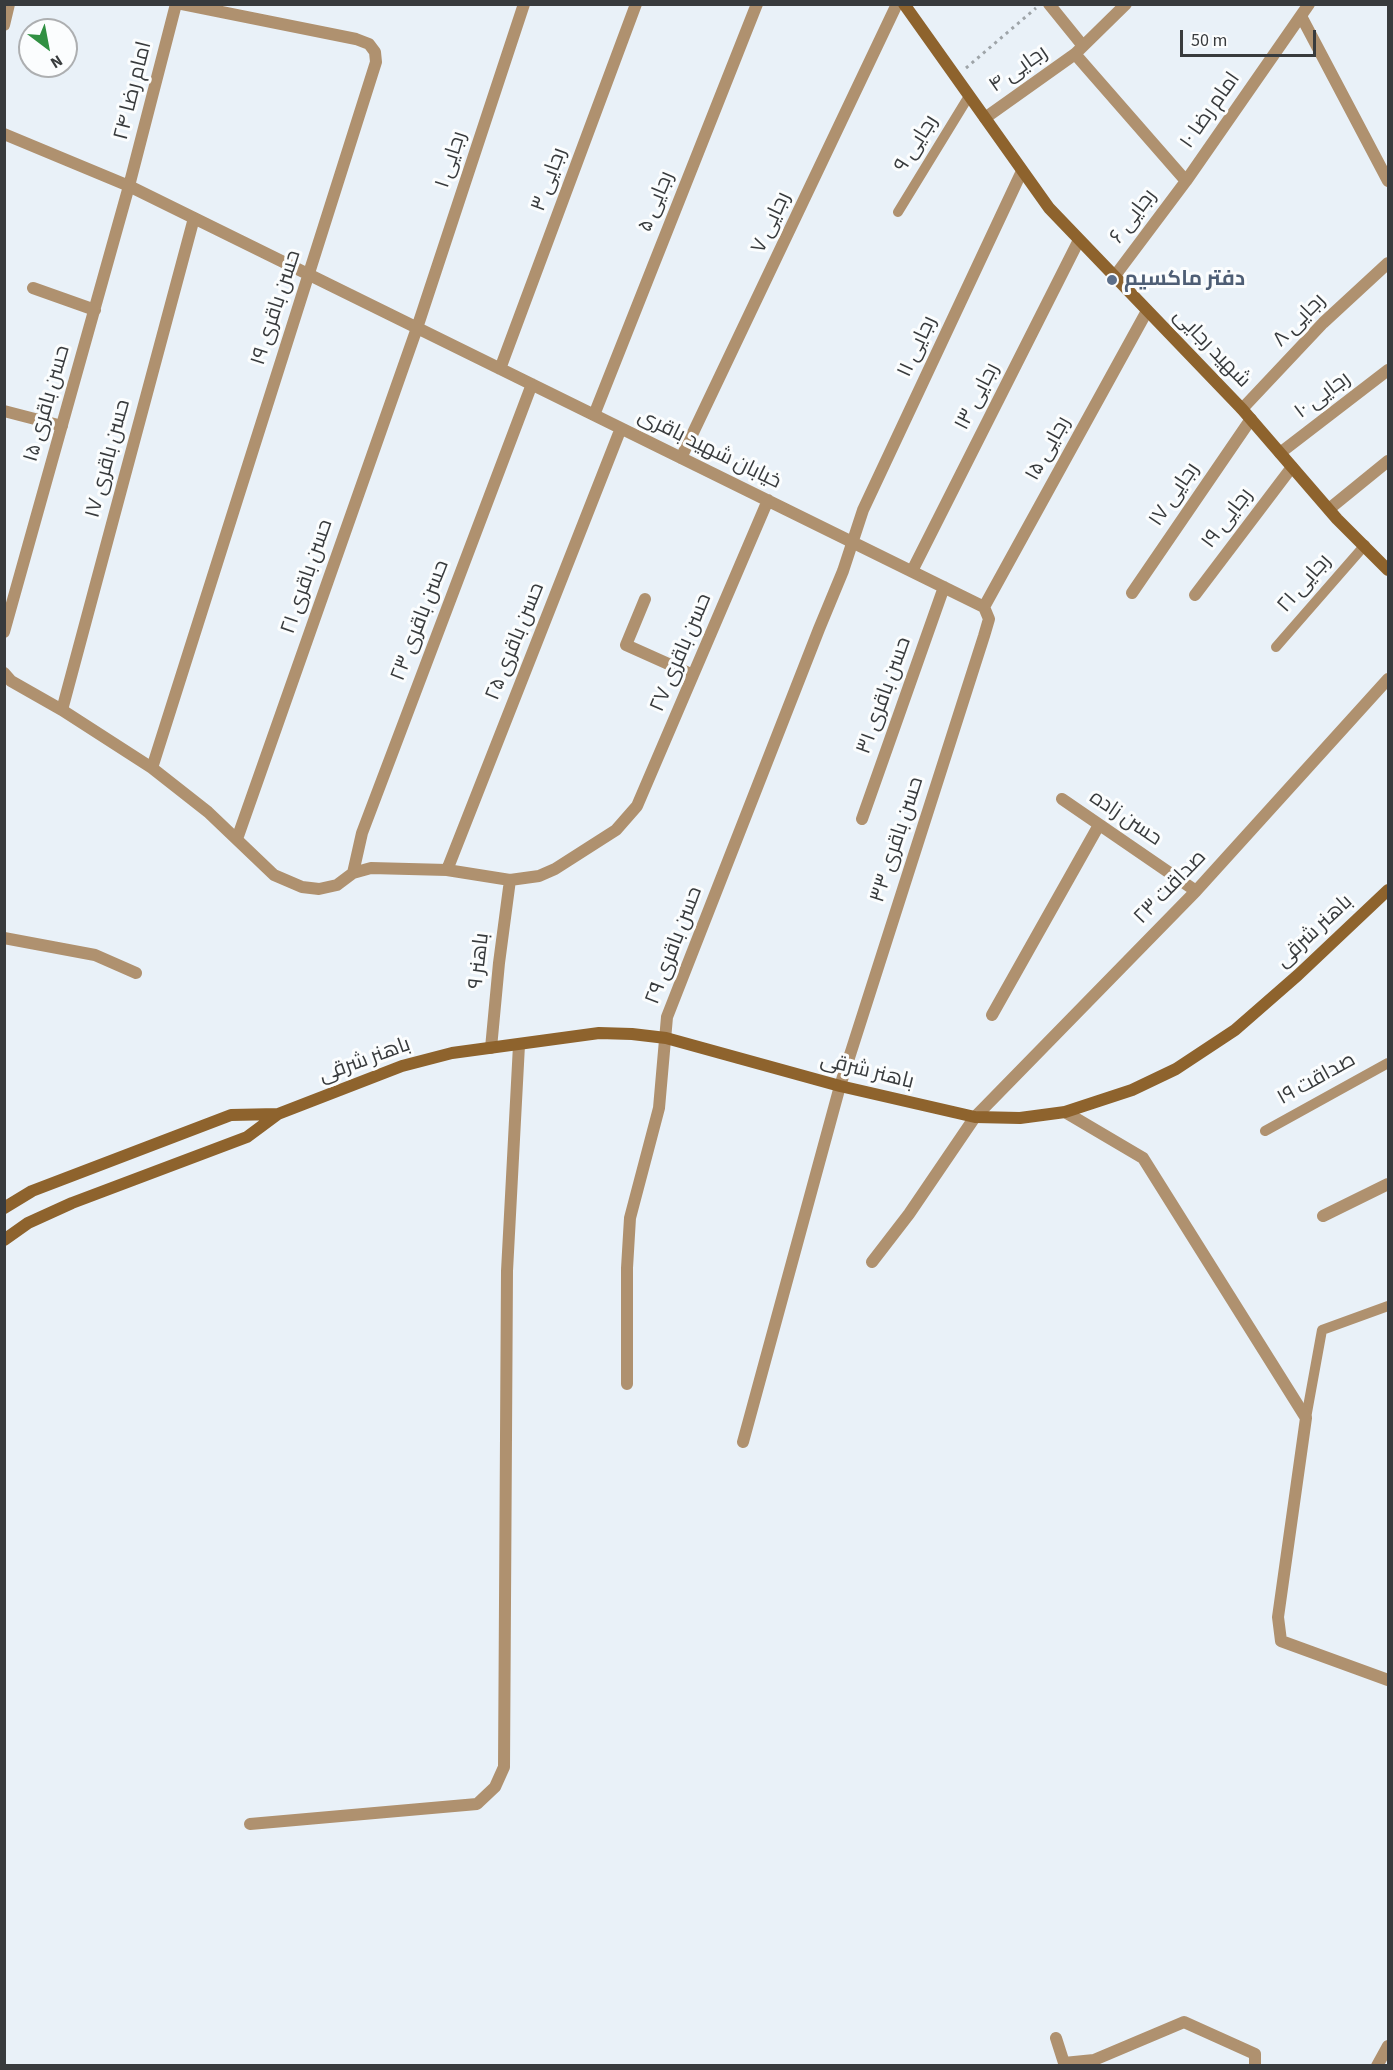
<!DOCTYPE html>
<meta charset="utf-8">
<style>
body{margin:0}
#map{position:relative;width:1393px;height:2070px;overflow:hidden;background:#e9f1f8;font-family:"Source Sans 3",sans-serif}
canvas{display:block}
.frame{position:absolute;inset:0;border:6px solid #383b3d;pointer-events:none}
.north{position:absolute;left:18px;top:18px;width:60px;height:60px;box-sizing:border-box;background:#fbfdfe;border:2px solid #adafb1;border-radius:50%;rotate:148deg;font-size:16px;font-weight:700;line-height:24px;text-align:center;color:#383b3d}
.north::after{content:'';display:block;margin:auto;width:21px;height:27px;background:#319043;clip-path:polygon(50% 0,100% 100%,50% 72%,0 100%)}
.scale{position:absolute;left:1180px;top:30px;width:136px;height:27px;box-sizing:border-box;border:3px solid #383b3d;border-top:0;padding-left:8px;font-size:18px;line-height:21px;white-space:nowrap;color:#383b3d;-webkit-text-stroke:4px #fbfdfe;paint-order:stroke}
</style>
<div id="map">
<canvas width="1393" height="2070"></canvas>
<div class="frame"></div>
<div class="north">N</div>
<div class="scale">50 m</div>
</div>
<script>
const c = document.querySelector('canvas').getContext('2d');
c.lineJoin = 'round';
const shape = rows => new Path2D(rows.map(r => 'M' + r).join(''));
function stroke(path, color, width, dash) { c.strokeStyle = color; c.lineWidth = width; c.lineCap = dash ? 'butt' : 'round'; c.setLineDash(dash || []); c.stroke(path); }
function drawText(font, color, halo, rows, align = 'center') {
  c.font = font + ' "Source Sans 3",Cairo,sans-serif'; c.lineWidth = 6; c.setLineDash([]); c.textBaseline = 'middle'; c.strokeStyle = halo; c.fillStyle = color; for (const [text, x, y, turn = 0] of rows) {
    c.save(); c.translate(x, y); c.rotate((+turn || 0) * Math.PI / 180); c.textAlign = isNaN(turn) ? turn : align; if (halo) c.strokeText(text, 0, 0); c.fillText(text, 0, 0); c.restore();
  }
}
const path = shape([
 [966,68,1036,8]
]);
const lane = shape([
 [898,212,969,96],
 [1276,647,1365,545],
 [1265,1131,1388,1063],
 [1306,1418,1322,1330,1388,1306]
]);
const street = shape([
 [1049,4,1083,46],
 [1301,16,1388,181],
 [4,25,9,4],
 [1075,54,1186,181],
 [985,118,1075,54,1126,4],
 [4,134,129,186,984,607],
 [1114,277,1186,181,1309,4],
 [33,288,95,310],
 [500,369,636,4],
 [1242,409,1323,323,1388,263],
 [4,411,62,426],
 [594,415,757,4],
 [1280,453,1388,370],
 [681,458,897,4],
 [1329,509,1388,461],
 [912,571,1079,240],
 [1132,593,1251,419],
 [1195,595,1292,467],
 [645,599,626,645,693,675],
 [984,607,1147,311],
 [4,632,129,186,176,4],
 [4,673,11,681,62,710,152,768,208,812,274,875,302,887,319,889,337,885,353,873,371,868,447,870,510,880,539,876,555,869,616,830,637,806,768,500],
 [62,710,194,218],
 [152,768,376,62,375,52,369,44,356,39,182,4],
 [1062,799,1196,891],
 [862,819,944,587],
 [237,839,417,328,524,4],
 [447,870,621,428],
 [353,873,362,833,532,384],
 [4,938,95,955,136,973],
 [992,1015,1099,825],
 [491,1048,499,963,510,880],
 [1065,1112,1143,1158,1306,1418,1278,1617,1281,1641,1388,1680],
 [1323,1216,1388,1184],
 [872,1262,909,1214,975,1117,1196,891,1388,679],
 [627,1384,627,1268,630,1218,659,1108,667,1017,819,629,843,571,863,510,1022,171],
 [743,1442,840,1086,984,636,989,619,984,607],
 [250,1824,477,1804,495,1787,504,1767,507,1271,519,1045],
 [1056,2038,1064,2063,1094,2060,1184,2022,1255,2054,1255,2066],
 [1377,2066,1388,2046]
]);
const secondary = shape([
 [904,4,1049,208,1242,409,1337,519,1388,570],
 [4,1208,32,1191,231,1115,278,1114],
 [4,1240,28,1223,72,1203,247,1137,278,1114,402,1066,452,1053,599,1033,632,1034,666,1038,840,1086,975,1117,1020,1118,1065,1112,1132,1090,1176,1069,1235,1030,1298,975,1388,890]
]);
const markers = [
 [1112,280,6,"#5c6f8a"]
];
const streetNames = [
 ["رجایی ۴",1019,70,-35],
 ["امام رضا ۲۴",134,91,-76],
 ["امام رضا ۱۰",1211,111,-55],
 ["رجایی ۹",917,144,-58],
 ["رجایی ۱",452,160,-72],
 ["رجایی ۳",550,180,-70],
 ["رجایی ۵",657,202,-68],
 ["رجایی ۶",1134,217,-53],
 ["رجایی ۷",772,223,-65],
 ["حسن باقری ۱۹",277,308,-72],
 ["رجایی ۸",1300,321,-46],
 ["رجایی ۱۱",918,347,-65],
 ["شهید رجایی",1211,349,46],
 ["رجایی ۱۰",1323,396,-37],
 ["رجایی ۱۳",978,397,-63],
 ["حسن باقری ۱۵",48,404,-74],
 ["رجایی ۱۵",1049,449,-61],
 ["خیابان شهید باقری",709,450,26],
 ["حسن باقری ۱۷",109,459,-75],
 ["رجایی ۱۷",1175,495,-56],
 ["رجایی ۱۹",1228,519,-53],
 ["حسن باقری ۲۱",308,577,-71],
 ["رجایی ۲۱",1305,584,-49],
 ["حسن باقری ۲۳",421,621,-69],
 ["حسن باقری ۲۵",516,642,-68],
 ["حسن باقری ۲۷",682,653,-67],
 ["حسن باقری ۳۱",885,696,-70],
 ["حسن زاده",1125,819,34],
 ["حسن باقری ۳۳",898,840,-72],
 ["صداقت ۲۳",1171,888,-46],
 ["باهنر شرقی",1315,932,-43],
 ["حسن باقری ۲۹",675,946,-69],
 ["باهنر ۹",480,961,-83],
 ["باهنر شرقی",365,1061,-20],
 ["باهنر شرقی",867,1072,14],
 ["صداقت ۱۹",1317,1080,-29]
];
const serviceNames = [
 ["دفتر ماکسیم",1124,280]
];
stroke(path, '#9ea4a8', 3, [3, 4.5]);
stroke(lane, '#af916f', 10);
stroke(street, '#af916f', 12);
stroke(secondary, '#8e632d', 12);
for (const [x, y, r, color] of markers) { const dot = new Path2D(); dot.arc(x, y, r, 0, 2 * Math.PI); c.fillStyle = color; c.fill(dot); stroke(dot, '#fbfdfe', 2); }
drawText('21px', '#383b3d', '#fbfdfe', streetNames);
drawText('bold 21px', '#4e5e75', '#fbfdfe', serviceNames, 'left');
</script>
